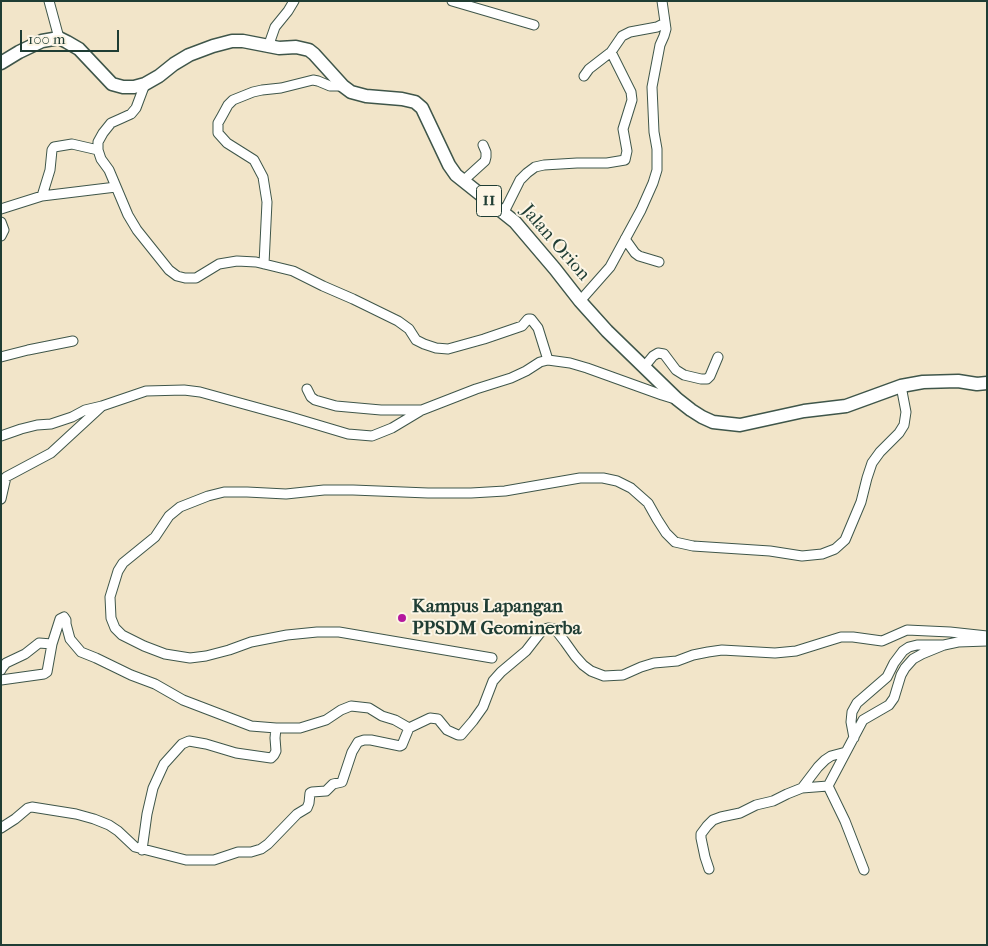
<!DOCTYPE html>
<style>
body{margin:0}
#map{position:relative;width:988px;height:946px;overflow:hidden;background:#f2e5c9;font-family:"IM FELL French Canon",serif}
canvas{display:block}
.frame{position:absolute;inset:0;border:2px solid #1f3d34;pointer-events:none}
.scale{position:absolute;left:20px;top:30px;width:99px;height:22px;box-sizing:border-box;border:2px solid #1f3d34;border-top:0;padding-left:6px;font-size:15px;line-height:18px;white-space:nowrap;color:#1f3d34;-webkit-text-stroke:4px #fcf5e5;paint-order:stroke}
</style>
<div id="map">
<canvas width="988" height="946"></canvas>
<div class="frame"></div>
<div class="scale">100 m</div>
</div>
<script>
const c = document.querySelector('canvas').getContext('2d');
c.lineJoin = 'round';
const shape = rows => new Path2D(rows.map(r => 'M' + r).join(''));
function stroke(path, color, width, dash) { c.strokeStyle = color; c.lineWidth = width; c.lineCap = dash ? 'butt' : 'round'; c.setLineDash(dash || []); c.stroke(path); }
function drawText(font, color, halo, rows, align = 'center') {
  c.font = font + ' "IM FELL French Canon",serif'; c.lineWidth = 4; c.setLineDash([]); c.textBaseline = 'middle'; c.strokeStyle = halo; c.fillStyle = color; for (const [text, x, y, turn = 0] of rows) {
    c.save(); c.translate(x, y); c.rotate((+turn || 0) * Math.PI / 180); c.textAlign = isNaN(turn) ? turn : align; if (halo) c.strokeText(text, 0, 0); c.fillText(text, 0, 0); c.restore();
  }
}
const minor = shape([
 [49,1,59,38],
 [452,1,534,25],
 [268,47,275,27,288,11,294,1],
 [584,76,589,69,611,52,622,36,630,32,657,27,665,23],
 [145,84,136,108,131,114,120,119,111,123,103,133,98,142,98,150,101,159,109,170,128,215,137,230,169,270,177,276,185,278,196,278,219,264,237,261,256,262,293,271,323,286,353,299,398,321,409,329,416,340,424,344,436,348,448,349,484,339,522,326,528,319,531,319,538,328,548,360],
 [463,181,485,161,486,157,486,152,483,145],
 [42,196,50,170,52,150,54,147,72,144,98,150],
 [1,209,42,196,116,187],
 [504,212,520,180,527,173,535,167,544,165,577,163,607,163,625,160,627,151,623,129,632,100,631,92,611,52],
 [1,222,4,230,1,236],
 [625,239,635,253,639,256,659,262],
 [264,264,267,202,263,177,254,160,227,143,218,133,218,123,222,116,228,105,233,100,253,92,262,90,281,88,313,80,318,81,330,86,343,86],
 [580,301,610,267,641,210,653,183,657,170,657,149,654,132,652,87,660,45,664,36,666,29,662,1],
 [1,357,28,350,73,341],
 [644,367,653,356,658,353,664,354,676,370,684,375,701,379,707,379,710,376,718,357],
 [307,389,311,397,315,400,336,406,381,410,422,410],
 [1,436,21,429,37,425,51,424,72,417,85,410,102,406],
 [1,499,6,477,51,453,102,406,146,391,184,390,200,392,291,417,348,434,372,436,392,428,422,410,476,389,511,378,526,371,540,362,548,360,570,363,587,368,662,395,675,399],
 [492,658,339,632,317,632,287,635,251,642,229,650,206,656,190,658,165,654,144,646,122,635,115,628,111,618,110,597,118,571,123,563,155,537,169,516,180,507,208,496,224,492,247,492,286,494,324,490,353,490,428,493,471,493,505,491,580,478,603,478,617,481,631,488,648,503,657,519,666,533,675,542,693,546,770,551,802,556,822,554,835,549,845,540,861,502,867,478,872,463,880,452,899,433,904,425,906,412,901,386],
 [1,670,2,668,6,663,25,654,39,643,52,644],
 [1,680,44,674,47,672,52,644,60,619,64,617,66,620,66,624,70,639,81,652,96,658,131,675,155,684,183,700,251,726,276,728,300,728,326,720,341,710,351,706,369,708,382,716,395,720,409,728],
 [854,738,851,722,852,712,857,703,887,677,894,663,903,651,909,647,917,645,944,645,958,642,987,641],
 [802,788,818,767,825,760,831,756,846,752],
 [1,828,15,819,28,808,32,807,76,814,94,819,109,825,118,831,135,847,186,860,214,860,238,852,251,852,261,849,268,844,297,814,307,808,309,803,310,793,312,792,326,791,333,784,342,782,352,752,358,742,364,740,371,740,400,746,402,745,409,728,430,718,438,719,447,730,458,735,461,735,473,721,483,707,493,681,501,672,526,651,540,633,544,629,549,628,555,629,565,642,575,656,583,665,591,671,604,676,623,675,641,667,654,663,677,661,693,655,708,652,722,650,775,653,796,651,841,637,853,637,882,641,907,630,950,632,987,636],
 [142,850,147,814,153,788,164,764,182,744,189,741,206,744,236,753,271,758,274,755,276,751,275,738,276,728],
 [709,869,705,857,701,838,701,834,707,826,713,820,721,817,740,813,756,805,773,801,787,794,802,788,828,786],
 [864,870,845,821,828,786,863,720,889,705,894,698,901,675,905,668,913,659,922,654,944,645]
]);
const highway = shape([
 [1,63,19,52,42,41,59,38,67,42,79,49,112,84,123,87,134,87,145,84,159,76,174,64,189,55,213,46,232,41,243,41,279,48,296,47,309,50,314,54,343,86,351,92,366,96,402,99,415,102,422,108,449,165,456,175,515,222,555,269,580,301,607,331,677,399,691,410,702,417,713,422,740,425,804,411,846,406,901,386,923,382,958,381,977,384,987,383]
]);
const markers = [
 [402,618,5,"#b5179e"]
];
const shields = [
 [489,201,25]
];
const shieldNames = [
 ["11",489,201]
];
const streetNames = [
 ["Jalan Orion",555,243,49]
];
const poiNames = [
 ["Kampus Lapangan",412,607],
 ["PPSDM Geominerba",412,629]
];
stroke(minor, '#3f564a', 11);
stroke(highway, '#3f564a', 15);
stroke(minor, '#fff', 9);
stroke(highway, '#fff', 12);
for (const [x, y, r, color] of markers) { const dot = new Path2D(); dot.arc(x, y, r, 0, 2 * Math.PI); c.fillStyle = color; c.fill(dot); stroke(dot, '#fcf5e5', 2); }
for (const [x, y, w] of shields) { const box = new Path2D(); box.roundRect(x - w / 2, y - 15.5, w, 31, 4); c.fillStyle = '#fcf5e5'; c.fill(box); stroke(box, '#1f3d34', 1); }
drawText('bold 18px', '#1f3d34', null, shieldNames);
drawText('19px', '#1f3d34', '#fcf5e5', streetNames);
drawText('bold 19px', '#1f3d34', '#fcf5e5', poiNames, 'left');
</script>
